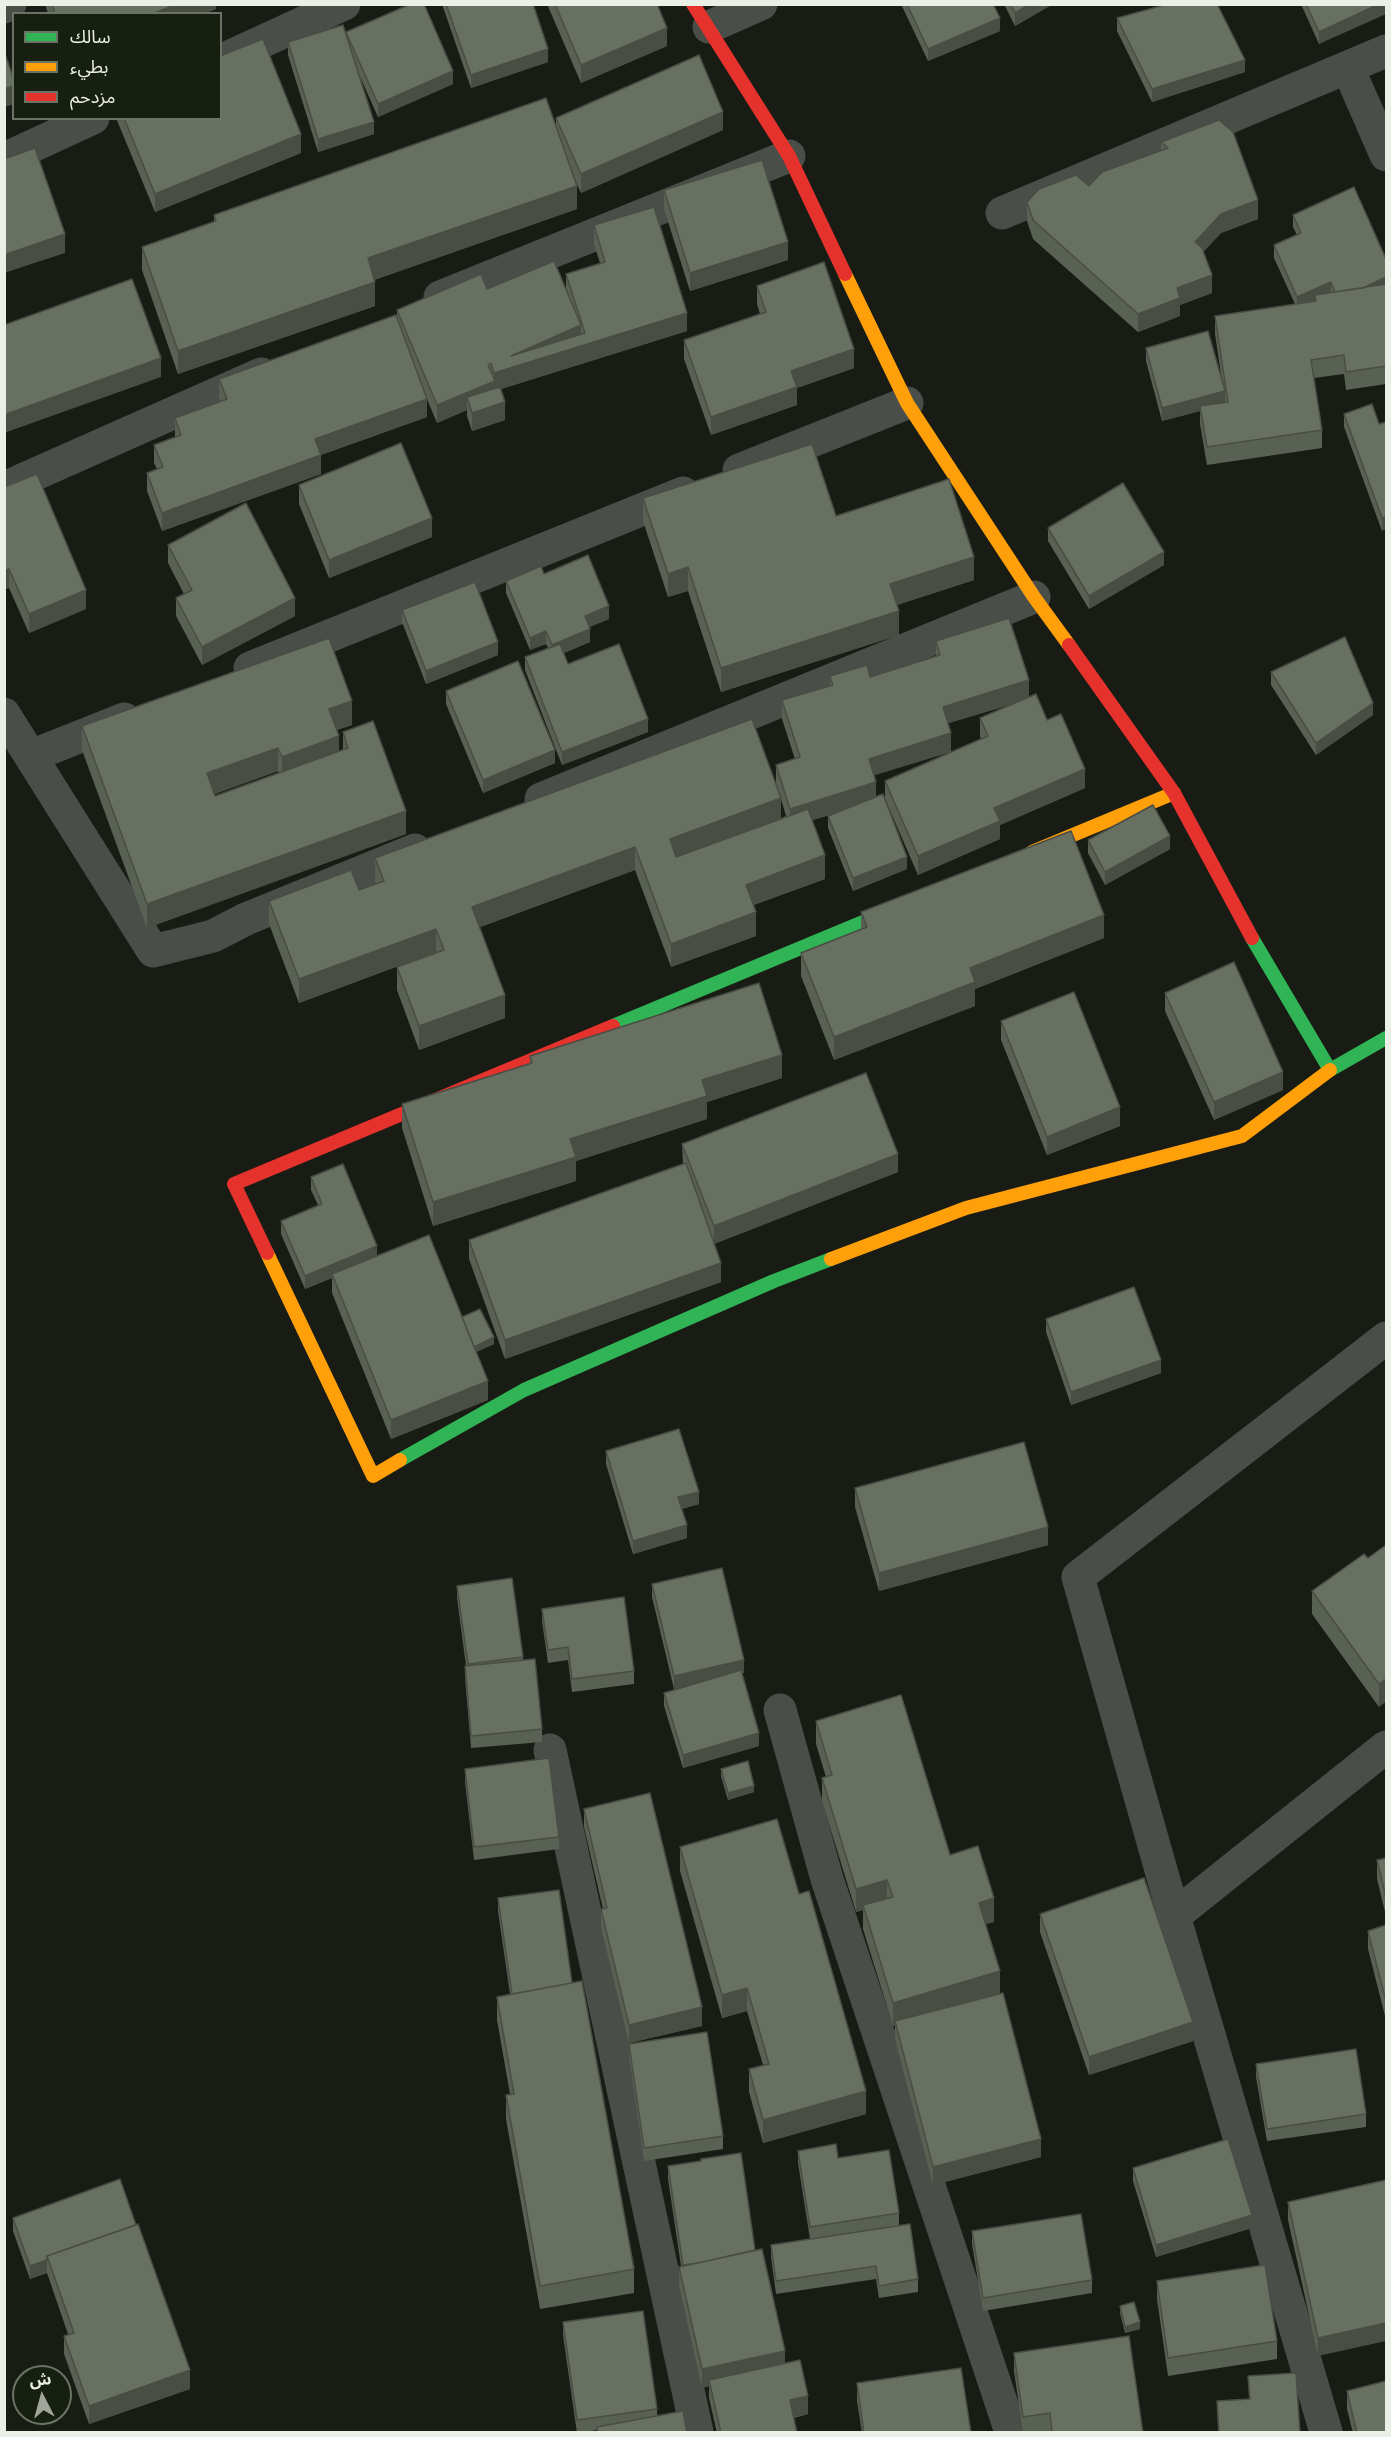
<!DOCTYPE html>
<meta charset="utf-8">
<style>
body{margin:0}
#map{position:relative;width:1391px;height:2437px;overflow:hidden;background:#181c14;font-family:Mulish,"Noto Sans Arabic",sans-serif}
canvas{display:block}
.frame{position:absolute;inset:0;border:6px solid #eaf0e6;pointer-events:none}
.legend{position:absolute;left:12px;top:12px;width:210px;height:108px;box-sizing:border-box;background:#171f11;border:2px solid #6b7366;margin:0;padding:8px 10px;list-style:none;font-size:18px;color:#eaf0e6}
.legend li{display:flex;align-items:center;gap:12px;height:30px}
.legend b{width:30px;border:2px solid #6b7366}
.north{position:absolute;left:12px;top:2365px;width:60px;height:60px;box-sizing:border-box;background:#171f11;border:2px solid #6b7366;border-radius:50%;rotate:354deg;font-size:16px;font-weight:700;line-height:24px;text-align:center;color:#eaf0e6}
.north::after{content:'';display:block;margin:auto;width:21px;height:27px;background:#a0a69c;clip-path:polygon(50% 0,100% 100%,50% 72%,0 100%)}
</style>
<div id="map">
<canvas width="1391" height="2437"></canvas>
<div class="frame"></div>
<ul class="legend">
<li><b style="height:8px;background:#30b455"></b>سالك</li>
<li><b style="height:8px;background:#ff9f0a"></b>بطيء</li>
<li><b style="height:8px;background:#e5322d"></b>مزدحم</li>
</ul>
<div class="north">ش</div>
</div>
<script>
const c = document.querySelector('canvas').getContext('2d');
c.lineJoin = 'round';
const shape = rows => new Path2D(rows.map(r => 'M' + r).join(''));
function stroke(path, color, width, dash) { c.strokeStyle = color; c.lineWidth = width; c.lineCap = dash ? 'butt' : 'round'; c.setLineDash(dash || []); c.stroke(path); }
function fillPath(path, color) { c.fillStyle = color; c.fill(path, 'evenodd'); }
const street = shape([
 [4,7,10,4],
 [709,27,761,4],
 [220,61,344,4],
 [1348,68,1386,155],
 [4,159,93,118],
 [1002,213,1386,51],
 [440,297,789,156],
 [739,470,907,403],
 [4,488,261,374],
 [250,668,683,493],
 [4,714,153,951,213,936,246,919,415,850],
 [31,756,124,719],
 [541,799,1034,597],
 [780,1710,827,1879,1011,2432],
 [550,1750,697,2432],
 [1174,1916,1386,1747],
 [1326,2432,1174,1916,1078,1577,1386,1338]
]);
const fast = shape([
 [1252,938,1330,1070,1386,1038],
 [613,1026,904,905],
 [400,1460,524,1390,774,1281,831,1259]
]);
const slow = shape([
 [845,274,907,403,1034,597,1069,645],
 [1032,852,1174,793],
 [267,1253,373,1476,400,1460],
 [831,1259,966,1208,1242,1136,1330,1070]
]);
const jam = shape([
 [693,4,789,156,845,274],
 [1069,645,1174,793,1252,938],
 [267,1253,234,1184,613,1026]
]);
const wall = shape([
 [45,4,216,4,216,9,203,14,48,14],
 [442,4,533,4,548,62,471,88],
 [547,4,657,4,667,46,581,83],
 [901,4,993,4,1000,31,928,61],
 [1004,4,1053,4,1015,26],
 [1301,4,1386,4,1319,44],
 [1117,18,1245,72,1152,102,1117,31],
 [346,32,453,84,378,117,358,72,374,134,318,152,288,55,288,42,346,35],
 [116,118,220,118,301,153,155,212],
 [556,118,723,130,581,193,573,175,577,209,374,280,375,306,178,374,142,270,142,247,214,222,214,215,556,126],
 [1161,142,1258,219,1221,233,1203,252,1212,293,1180,305,1180,316,1138,332,1033,239,1027,221,1027,202,1089,186,1161,150],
 [664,190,788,260,690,291,664,209],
 [1293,215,1386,259,1386,384,1346,390,1344,374,1314,378,1322,430,1322,448,1207,465,1200,424,1200,411,1162,421,1146,361,1146,348,1222,381,1215,334,1215,316,1295,304,1274,258,1274,245,1297,235,1293,227],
 [594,225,687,331,501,389,505,420,472,431,467,416,467,410,437,423,427,399,427,417,321,455,321,474,162,531,147,491,147,473,157,469,154,463,154,445,175,437,175,418,221,401,219,398,219,379,397,317,397,310,487,289,566,290,566,274,600,263,594,244],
 [757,286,854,368,797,388,797,405,711,435,684,359,684,340,760,314,757,304],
 [1344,414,1379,424,1386,422,1382,531,1344,427],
 [299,485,432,537,329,578,299,504],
 [4,487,86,609,29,633,9,588],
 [643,498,836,516,974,580,897,605,899,635,721,692,688,591,668,597,643,521],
 [1048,528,1164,565,1089,609,1048,541],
 [168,545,295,616,202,665,176,616,176,598,184,594,168,563],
 [544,574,609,619,589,627,590,642,564,653,568,664,648,732,562,765,525,670,525,657,548,648,546,644,530,650,506,593,506,581],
 [402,610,498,655,426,684,402,622],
 [936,641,1029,697,1047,720,1085,788,1000,825,1000,839,918,875,885,799,885,781,981,739,980,736,980,718,1016,703,948,723,874,775,876,797,907,869,853,891,828,828,828,816,830,815,812,820,825,879,753,905,756,936,671,967,635,870,480,927,505,1018,419,1050,397,990,397,967,436,952,299,1003,269,924,269,901,359,890,376,883,375,881,375,858,776,783,776,765,795,759,782,719,782,700,830,686,830,676,870,677,936,657],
 [781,799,786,816,781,818],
 [1271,672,1373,715,1316,755,1271,685],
 [446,691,555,763,483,793,446,704],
 [352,725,337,730,339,752,343,750,343,732,406,834,147,928,82,750,82,726],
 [278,771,279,773,215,796,214,794],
 [1088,840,1170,849,1105,885,1088,853],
 [861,912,1104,938,975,989,975,1006,834,1060,801,976,801,953,861,929],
 [1165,993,1283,1090,1214,1120,1165,1011],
 [1001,1021,1120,1126,1047,1155,1001,1040],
 [530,1056,782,1078,707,1102,707,1119,576,1161,576,1181,433,1226,402,1128,402,1104,530,1064],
 [682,1144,898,1172,714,1244,721,1282,505,1359,469,1259,469,1240,683,1164],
 [311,1177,377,1256,462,1317,494,1344,476,1352,488,1400,391,1439,332,1293,332,1278,305,1289,281,1234,281,1221,318,1205,311,1190],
 [1046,1319,1161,1373,1071,1405,1046,1332],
 [606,1451,699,1504,682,1509,687,1538,633,1554,606,1464],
 [855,1488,1048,1545,879,1591,855,1507],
 [1386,1545,1379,1707,1312,1614,1312,1591,1368,1558],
 [652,1584,744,1673,741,1673,759,1746,683,1768,664,1706,664,1693,695,1684,674,1689,652,1597],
 [457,1586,523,1657,523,1661,542,1729,542,1742,471,1748,465,1679,465,1666,466,1666,457,1598],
 [542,1609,634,1671,634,1684,572,1692,568,1660,548,1663,542,1621],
 [816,1721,950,1855,994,1922,986,1924,1000,1994,1041,2157,933,2185,895,2039,895,2026,893,2026,863,1929,863,1910,856,1912,822,1801,822,1778,826,1777,816,1744],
 [465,1769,559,1837,559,1849,474,1860,465,1782],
 [721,1769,754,1792,728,1800,721,1776],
 [584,1809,702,2026,629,2043,601,1927,601,1909,603,1909,584,1827],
 [680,1847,799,1894,866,2114,763,2143,749,2092,749,2069,763,2065,747,2011,722,2018,680,1871],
 [1386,1858,1386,1916,1377,1879,1377,1860],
 [498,1898,572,1983,634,2269,634,2293,540,2309,506,2119,506,2095,510,2094,497,2020,497,1997,510,1994,498,1911],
 [1040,1914,1193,2041,1089,2075,1040,1932],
 [1386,1925,1386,2020,1368,1949,1368,1931],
 [629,2044,723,2136,723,2149,644,2161,629,2056],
 [1256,2064,1366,2114,1366,2127,1267,2141,1256,2077],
 [798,2151,838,2158,899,2213,899,2226,918,2279,918,2292,879,2298,876,2279,776,2294,771,2257,771,2245,810,2239,798,2163],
 [668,2166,755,2250,785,2363,808,2414,794,2418,797,2433,717,2433,709,2398,709,2386,702,2388,679,2285,679,2267,681,2266,668,2179],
 [1133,2168,1252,2228,1156,2257,1133,2181],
 [1386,2180,1318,2356,1288,2220,1288,2202],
 [13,2218,190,2389,89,2424,64,2354,64,2336,68,2334,47,2273,30,2279,13,2231],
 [972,2231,1092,2280,1092,2293,983,2311,972,2244],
 [1157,2281,1277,2341,1277,2359,1168,2376,1157,2299],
 [1120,2306,1140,2329,1125,2333,1120,2313],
 [563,2322,657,2409,657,2416,687,2433,597,2433,597,2430,577,2433,563,2335],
 [1014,2353,1143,2433,1050,2433,1050,2432,1023,2433,1014,2371],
 [1248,2376,1300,2433,1218,2433,1217,2401,1249,2399],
 [857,2383,971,2433,862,2433,857,2401],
 [1347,2391,1386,2433,1353,2433,1347,2409]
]);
const shadedWall = shape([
 [177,4,216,4,216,9,203,14,152,14],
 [1030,4,1053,4,1015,26,1015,13],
 [1379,4,1386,4,1386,14,1319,44,1319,32],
 [1000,18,1000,31,928,61,928,49],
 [667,28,667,46,581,83,581,65],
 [548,49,548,62,471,88,471,75],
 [1245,60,1245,72,1152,102,1152,89],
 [453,71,453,84,378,117,378,104],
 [14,86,14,104,4,107,4,89],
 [723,112,723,130,581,193,581,174],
 [374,122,374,134,318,152,318,139],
 [301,134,301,153,155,212,155,194],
 [577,186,577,209,368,282,368,258],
 [1258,200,1258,219,1221,233,1195,261,1195,242,1221,214],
 [65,234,65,253,4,273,4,255],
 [788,242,788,260,690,291,690,273],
 [1212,275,1212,293,1180,305,1180,316,1138,332,1138,314,1177,288],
 [1386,277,1386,290,1345,296],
 [375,282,375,306,178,374,178,351],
 [1331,282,1331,294,1315,295,1315,301,1297,310,1297,297],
 [687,313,687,331,495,391,467,397,467,410,437,423,437,405,494,381,494,373,511,356,581,325,581,344],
 [854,349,854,368,797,388,797,405,711,435,711,417,791,371],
 [161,358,161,377,4,433,4,415],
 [1225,391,1225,404,1200,406,1200,411,1162,421,1162,408],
 [427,399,427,417,315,457,315,439],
 [505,402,505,420,472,431,472,413],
 [321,455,321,474,162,531,162,513],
 [1386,517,1386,529,1382,531,1382,518],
 [432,518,432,537,329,578,329,560],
 [1164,552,1164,565,1089,609,1089,596],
 [974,557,974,580,890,607,890,584],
 [688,567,688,591,668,597,668,574],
 [9,569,9,588,4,590,4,571],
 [86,590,86,609,29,633,29,614],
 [295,598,295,616,202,665,202,647],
 [609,606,609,619,585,629,585,616],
 [899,611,899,635,721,692,721,668],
 [590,629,590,642,552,658,552,645],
 [546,631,546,644,530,650,530,638],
 [498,642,498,655,426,684,426,671],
 [1029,680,1029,699,943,725,943,707],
 [352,701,352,725,329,732,329,709],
 [1373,703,1373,715,1316,755,1316,743],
 [648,719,648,732,562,765,562,752],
 [951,733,951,752,869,777,869,759],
 [339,736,339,759,282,780,282,757],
 [278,748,278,771,207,797,207,773],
 [555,750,555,763,483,793,483,780],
 [1085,769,1085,788,1000,825,1000,839,918,875,918,856,994,808],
 [876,782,876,801,790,827,790,809],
 [781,798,781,821,670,862,670,839],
 [406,811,406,834,147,928,147,904],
 [1170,836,1170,849,1105,885,1105,872],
 [635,847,635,870,472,930,472,907],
 [825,855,825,879,746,908,746,885],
 [907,857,907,869,853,891,853,878],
 [756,912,756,936,671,967,671,944],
 [1104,915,1104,938,975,989,975,1006,834,1060,834,1037,970,968],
 [436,929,436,952,299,1003,299,979],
 [505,995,505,1018,419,1050,419,1026],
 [782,1055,782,1078,707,1102,707,1119,576,1161,576,1181,433,1226,433,1202,702,1080],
 [1283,1072,1283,1090,1214,1120,1214,1102],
 [1120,1107,1120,1126,1047,1155,1047,1137],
 [898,1154,898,1172,714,1244,714,1226],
 [377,1246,377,1259,332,1274,332,1278,305,1289,305,1276],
 [721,1263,721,1282,505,1359,505,1340],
 [494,1337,494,1344,474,1353,474,1347],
 [1161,1360,1161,1373,1071,1405,1071,1392],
 [488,1381,488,1400,391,1439,391,1420],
 [699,1492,699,1504,678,1510,678,1497],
 [687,1525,687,1538,633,1554,633,1541],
 [1048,1527,1048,1545,879,1591,879,1573],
 [744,1660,744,1673,674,1689,674,1676],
 [1386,1679,1386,1702,1379,1707,1379,1684],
 [759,1733,759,1746,683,1768,683,1755],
 [754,1786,754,1792,728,1800,728,1793],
 [887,1880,887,1903,863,1905,863,1910,856,1912,856,1889],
 [994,1898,994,1922,979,1926,979,1903],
 [1000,1971,1000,1994,895,2021,895,2026,893,2026,893,2003],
 [747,1988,747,2011,722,2018,722,1995],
 [702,2007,702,2026,629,2043,629,2025],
 [1193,2022,1193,2041,1089,2075,1089,2057],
 [866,2091,866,2114,763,2143,763,2120],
 [1041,2139,1041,2157,933,2185,933,2167],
 [1252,2215,1252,2228,1156,2257,1156,2245],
 [47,2260,47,2273,30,2279,30,2266],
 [1140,2322,1140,2329,1125,2333,1125,2327],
 [1386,2323,1386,2341,1318,2356,1318,2338],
 [785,2351,785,2370,709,2380,709,2386,702,2388,702,2369],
 [190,2370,190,2389,89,2424,89,2406],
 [808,2396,808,2414,790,2418,790,2400]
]);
const building = shape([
 [52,4,177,4,152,14,55,14,52,4],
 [411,4,424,4,453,71,378,104,346,32,411,4],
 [446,4,533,4,548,49,471,75,446,4],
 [555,4,657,4,667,28,581,65,555,4],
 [907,4,993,4,1000,18,928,49,907,4],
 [1010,4,1030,4,1015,13,1010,4],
 [1168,4,1217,4,1245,60,1152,89,1117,18,1168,4],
 [1306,4,1379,4,1319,32,1306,4],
 [343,25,374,122,318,139,288,42,343,25],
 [263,39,301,134,155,194,124,118,220,118,220,56,263,39],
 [4,51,14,80,14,86,4,89,4,51],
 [699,55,723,112,581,174,556,118,699,55],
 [546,98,577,186,368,258,375,282,178,351,142,247,216,221,214,215,546,98],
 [1219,120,1233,132,1258,200,1221,214,1195,242,1202,248,1212,275,1177,288,1180,298,1138,314,1033,220,1027,202,1039,189,1076,175,1089,186,1102,172,1168,148,1161,142,1219,120],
 [35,148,65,234,4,255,4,159,35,148],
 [762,160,788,242,690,273,664,190,762,160],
 [1354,187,1386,259,1386,277,1363,288,1335,292,1331,282,1297,297,1274,245,1301,233,1293,215,1354,187],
 [654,207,687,313,494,373,491,363,488,365,495,381,437,405,397,310,481,274,487,289,554,261,581,325,511,356,585,333,566,274,605,262,594,225,654,207],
 [824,262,854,349,791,371,797,387,711,417,684,340,766,312,757,286,824,262],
 [132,279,161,358,4,415,4,325,132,279],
 [1386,284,1386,366,1346,372,1344,355,1311,360,1322,430,1207,447,1200,406,1228,402,1215,316,1316,301,1315,295,1386,284],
 [396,315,427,399,315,439,321,455,162,513,147,473,163,467,154,445,181,435,175,418,227,399,219,379,396,315],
 [1208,331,1225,391,1162,408,1146,348,1208,331],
 [500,387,505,402,472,413,467,397,500,387],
 [1372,404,1379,424,1386,422,1386,517,1382,518,1344,414,1372,404],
 [401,443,432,518,329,560,299,485,401,443],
 [812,444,836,516,949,479,974,557,890,584,899,611,721,668,688,567,668,574,643,498,812,444],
 [37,474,86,590,29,614,9,569,4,571,4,487,37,474],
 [1123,483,1164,552,1089,596,1048,528,1123,483],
 [246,503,295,598,202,647,176,598,192,590,168,545,246,503],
 [588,555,609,606,585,616,590,629,552,645,546,631,530,638,506,581,541,566,544,574,588,555],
 [475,582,498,642,426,671,402,610,475,582],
 [1009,618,1029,680,943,707,951,733,869,759,876,782,790,809,776,765,800,757,782,700,833,685,830,676,867,665,870,677,940,655,936,641,1009,618],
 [1345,637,1373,703,1316,743,1271,672,1345,637],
 [329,638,352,701,329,709,339,736,282,757,278,748,207,773,215,796,348,748,343,732,373,721,406,811,147,904,82,726,329,638],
 [560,644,568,664,619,644,648,719,562,752,525,657,560,644],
 [518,661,555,750,483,780,446,691,518,661],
 [1036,694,1047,720,1061,714,1085,769,994,808,1000,821,918,856,885,781,988,736,980,718,1036,694],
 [752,719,781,798,670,839,676,857,808,809,825,855,746,885,756,912,671,944,635,847,472,907,505,995,419,1026,397,967,444,950,436,929,299,979,269,901,351,870,359,890,384,881,375,858,752,719],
 [883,794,907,857,853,878,828,816,883,794],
 [1153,805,1170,836,1105,872,1088,840,1153,805],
 [1071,831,1104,915,970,968,975,982,834,1037,801,953,867,927,861,912,1071,831],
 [1234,962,1283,1072,1214,1102,1165,993,1234,962],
 [759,983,782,1055,702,1080,707,1096,570,1139,576,1157,433,1202,402,1104,532,1063,530,1056,759,983],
 [1074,992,1120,1107,1047,1137,1001,1021,1074,992],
 [866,1073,898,1154,714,1226,682,1144,866,1073],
 [686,1163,721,1263,505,1340,469,1240,686,1163],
 [343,1164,377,1246,305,1276,281,1221,322,1204,311,1177,343,1164],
 [429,1235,488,1381,391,1420,332,1274,429,1235],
 [1134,1287,1161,1360,1071,1392,1046,1319,1134,1287],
 [480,1309,494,1337,474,1347,462,1317,480,1309],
 [679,1429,699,1492,678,1497,687,1525,633,1541,606,1451,679,1429],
 [1024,1442,1048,1527,879,1573,855,1488,1024,1442],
 [1386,1545,1386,1679,1379,1684,1312,1591,1364,1554,1368,1558,1386,1545],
 [722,1568,744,1660,674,1676,652,1584,722,1568],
 [512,1578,523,1657,468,1664,457,1586,512,1578],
 [624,1597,634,1671,572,1679,568,1647,548,1650,542,1609,624,1597],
 [535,1659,542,1729,471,1736,465,1666,535,1659],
 [741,1670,759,1733,683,1755,664,1693,741,1670],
 [901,1695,950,1855,978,1846,994,1898,979,1903,1000,1971,893,2003,863,1905,893,1897,887,1880,856,1889,822,1778,832,1775,816,1721,901,1695],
 [549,1758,559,1837,474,1847,465,1769,549,1758],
 [748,1761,754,1786,728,1793,721,1769,748,1761],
 [650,1793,702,2007,629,2025,601,1909,607,1908,584,1809,650,1793],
 [777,1819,799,1894,809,1891,866,2091,763,2120,749,2069,769,2064,747,1988,722,1995,680,1847,777,1819],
 [1386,1858,1386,1897,1377,1860,1386,1858],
 [1144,1878,1193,2022,1089,2057,1040,1914,1144,1878],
 [559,1890,572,1983,512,1994,498,1898,559,1890],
 [1386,1925,1386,2001,1368,1931,1386,1925],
 [582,1981,634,2269,540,2286,506,2095,514,2094,497,1997,582,1981],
 [1003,1993,1041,2139,933,2167,895,2021,1003,1993],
 [707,2032,723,2136,644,2148,629,2044,707,2032],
 [1356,2049,1366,2114,1267,2129,1256,2064,1356,2049],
 [1228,2139,1252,2215,1156,2245,1133,2168,1228,2139],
 [836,2144,838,2158,889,2150,899,2213,810,2227,798,2151,836,2144],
 [741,2153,755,2250,698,2263,683,2265,668,2166,701,2161,701,2159,741,2153],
 [120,2179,136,2225,47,2256,47,2260,30,2266,13,2218,120,2179],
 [1386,2180,1386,2323,1318,2338,1288,2202,1386,2180],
 [1081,2214,1092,2280,983,2298,972,2231,1081,2214],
 [138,2224,190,2370,89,2406,64,2336,74,2333,47,2256,138,2224],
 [910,2224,918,2279,879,2286,876,2266,776,2281,771,2245,910,2224],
 [762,2249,785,2351,702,2369,679,2267,762,2249],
 [1265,2265,1277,2341,1168,2358,1157,2281,1265,2265],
 [1134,2302,1140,2322,1125,2327,1120,2306,1134,2302],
 [643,2311,657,2409,577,2420,563,2322,643,2311],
 [1129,2336,1143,2433,1052,2433,1050,2413,1023,2417,1014,2353,1129,2336],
 [800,2360,808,2396,790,2400,797,2433,721,2433,709,2380,800,2360],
 [961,2368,971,2433,864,2433,857,2383,961,2368],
 [1296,2373,1300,2433,1219,2433,1217,2401,1250,2399,1248,2376,1296,2373],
 [1386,2381,1386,2433,1357,2433,1347,2391,1386,2381],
 [683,2411,687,2433,598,2433,597,2427,683,2411]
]);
stroke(street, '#4a4e49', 33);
stroke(fast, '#30b455', 14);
stroke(slow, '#ff9f0a', 14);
stroke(jam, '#e5322d', 14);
fillPath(wall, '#596054');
fillPath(shadedWall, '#494e45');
fillPath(building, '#687062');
stroke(building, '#494e45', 1.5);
</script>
